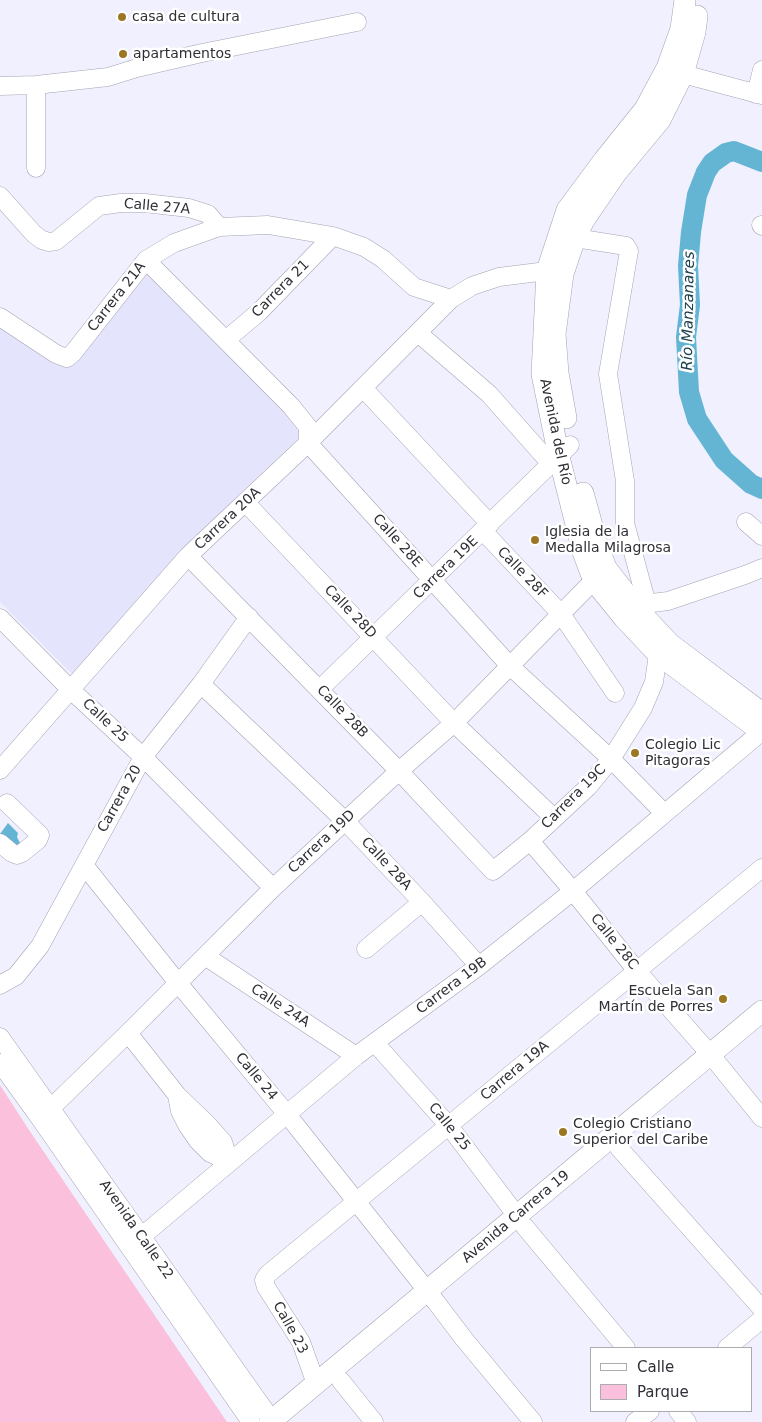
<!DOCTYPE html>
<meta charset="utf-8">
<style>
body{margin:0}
#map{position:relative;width:762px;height:1422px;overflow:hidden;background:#f0f0fe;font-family:"DejaVu Sans",sans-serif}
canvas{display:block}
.legend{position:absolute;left:590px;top:1347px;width:162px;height:65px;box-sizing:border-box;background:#fff;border:1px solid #acacaf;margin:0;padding:6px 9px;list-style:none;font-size:15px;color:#2f2f36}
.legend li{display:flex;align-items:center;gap:10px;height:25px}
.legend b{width:25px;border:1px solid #acacaf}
</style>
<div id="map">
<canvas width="762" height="1422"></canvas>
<ul class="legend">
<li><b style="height:6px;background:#fff"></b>Calle</li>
<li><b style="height:14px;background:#fbc0db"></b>Parque</li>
</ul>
</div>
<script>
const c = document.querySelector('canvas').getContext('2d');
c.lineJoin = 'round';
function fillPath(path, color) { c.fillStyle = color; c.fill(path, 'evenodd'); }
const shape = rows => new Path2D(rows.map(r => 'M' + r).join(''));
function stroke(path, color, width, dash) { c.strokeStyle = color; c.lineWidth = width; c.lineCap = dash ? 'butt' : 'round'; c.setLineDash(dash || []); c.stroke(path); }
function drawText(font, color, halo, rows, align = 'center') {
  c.font = font + ' "DejaVu Sans",sans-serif'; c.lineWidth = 5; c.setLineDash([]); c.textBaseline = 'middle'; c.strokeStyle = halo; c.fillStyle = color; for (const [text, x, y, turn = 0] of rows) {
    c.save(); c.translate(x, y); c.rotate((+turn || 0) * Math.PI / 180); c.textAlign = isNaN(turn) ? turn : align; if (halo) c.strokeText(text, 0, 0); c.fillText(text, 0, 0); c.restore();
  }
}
const built = shape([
 [147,263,310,427,237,496,184,550,123,616,73,675,0,602,0,323,69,364]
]);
const green = shape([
 [0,1085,29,1130,227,1422,0,1422]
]);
const water = shape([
 [8,823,18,833,17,837,20,843,14,849,0,834]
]);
const river = shape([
 [762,162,734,151,726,153,712,163,706,172,697,195,691,232,688,266,690,305,686,337,689,392,697,419,724,460,751,484,762,489]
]);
const minor = shape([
 [683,74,762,95],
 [0,86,36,85,108,77,137,68,202,53,357,22],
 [756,94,762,70],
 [36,168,36,85],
 [0,196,34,234,42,240,49,242,56,241,99,206,121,203,145,203,189,208,208,214,219,227],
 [761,225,762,226],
 [575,238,626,246,629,251,608,374,625,481,625,523,647,604],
 [146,260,291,406,308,427,308,443,510,666,611,759,664,813],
 [0,317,56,354,67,358,73,353,146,260,174,243,219,227,268,225,333,236,364,247,383,259,414,287,451,299],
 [418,333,489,394,551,464],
 [227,339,259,312,333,236],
 [363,388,490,524],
 [245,502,454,723,554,818],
 [746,522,762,536],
 [483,531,561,614,615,693],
 [188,556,399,771,493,871,530,841,588,787,611,759,643,708,654,682,658,654],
 [636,605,668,601,745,575,762,568],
 [0,618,71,690,143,757,273,888],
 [201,684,345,821,422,902,479,966],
 [320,689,570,445],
 [0,770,188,556,308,443,451,299,472,286,499,277,547,271,560,273],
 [530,841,573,891,637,971,710,1054,762,1118],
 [0,843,12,853,17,855,22,853,38,840,40,835,7,803],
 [84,865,178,983,286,1113,436,1302,464,1339,533,1422],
 [366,949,422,902],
 [205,956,356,1056],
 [0,985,16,976,40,946,143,757,201,684,249,617],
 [128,1033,177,1095,208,1125,223,1142,225,1148,222,1153,217,1156,210,1153,198,1141,187,1125,180,1111,177,1095],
 [0,1037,273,1422],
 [375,1043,449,1126,517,1216],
 [0,1063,39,1117,251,1422],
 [39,1117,50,1109,128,1033,273,888,399,771,454,723,602,572],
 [619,1148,762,1309],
 [525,1227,626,1348],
 [141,1237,356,1056,479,966,573,891,761,732],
 [727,1348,762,1319],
 [341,1381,374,1422],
 [316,1384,301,1342,266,1287,264,1280,268,1274,762,868],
 [678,1411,687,1422],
 [635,1422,650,1411]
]);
const major = shape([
 [685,0,681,29,667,68,645,109,604,160,567,210,547,271,542,374,559,457,583,552,594,581,624,618,658,654,762,732],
 [566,418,558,373,555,334,563,274,575,238,584,220,616,173,660,120,683,74,695,32,697,16],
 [583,493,598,547,606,568,639,611,670,644,762,713],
 [270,1422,762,1011]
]);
const markers = [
 [122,17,5,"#9c7723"],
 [123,54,5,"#9c7723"],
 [535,540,5,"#9c7723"],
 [635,753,5,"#9c7723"],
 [723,999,5,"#9c7723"],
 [563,1132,5,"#9c7723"]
];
const poiNames = [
 ["casa de cultura",132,17],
 ["apartamentos",133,54],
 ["Iglesia de la",545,532],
 ["Medalla Milagrosa",545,548],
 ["Colegio Lic",645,745],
 ["Pitagoras",645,761],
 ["Escuela San",713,991,"right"],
 ["Martín de Porres",713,1007,"right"],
 ["Colegio Cristiano",573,1124],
 ["Superior del Caribe",573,1140]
];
const streetNames = [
 ["Calle 27A",157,207,5],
 ["Carrera 21",281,289,-45],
 ["Carrera 21A",117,297,-52],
 ["Avenida del Río",555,432,78],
 ["Carrera 20A",228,519,-43],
 ["Calle 28E",397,541,48],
 ["Carrera 19E",446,568,-44],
 ["Calle 28F",522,573,46],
 ["Calle 28D",350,612,46],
 ["Calle 28B",342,712,46],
 ["Calle 25",105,721,43],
 ["Carrera 19C",574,797,-45],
 ["Carrera 20",120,799,-61],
 ["Carrera 19D",322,842,-43],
 ["Calle 28A",386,864,47],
 ["Calle 28C",614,942,51],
 ["Carrera 19B",452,986,-37],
 ["Calle 24A",280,1006,33],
 ["Carrera 19A",515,1071,-40],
 ["Calle 24",256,1077,50],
 ["Calle 25",449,1127,51],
 ["Avenida Carrera 19",516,1217,-40],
 ["Avenida Calle 22",136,1230,55],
 ["Calle 23",290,1328,61]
];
const waterNames = [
 ["Río Manzanares",689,311,-89]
];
fillPath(built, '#e5e4fd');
fillPath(green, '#fbc0db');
fillPath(water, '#64b5d3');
stroke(river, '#64b5d3', 20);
stroke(minor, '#a3a3b3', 19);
stroke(major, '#a3a3b3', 22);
stroke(minor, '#fff', 18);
stroke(major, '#fff', 21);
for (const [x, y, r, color] of markers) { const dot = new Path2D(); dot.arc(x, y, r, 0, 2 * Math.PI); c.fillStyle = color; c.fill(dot); stroke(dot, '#fff', 2); }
drawText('14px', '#2f2f36', '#fff', poiNames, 'left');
drawText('14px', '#2f2f36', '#fff', streetNames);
drawText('italic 15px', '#1c414f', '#fff', waterNames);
</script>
